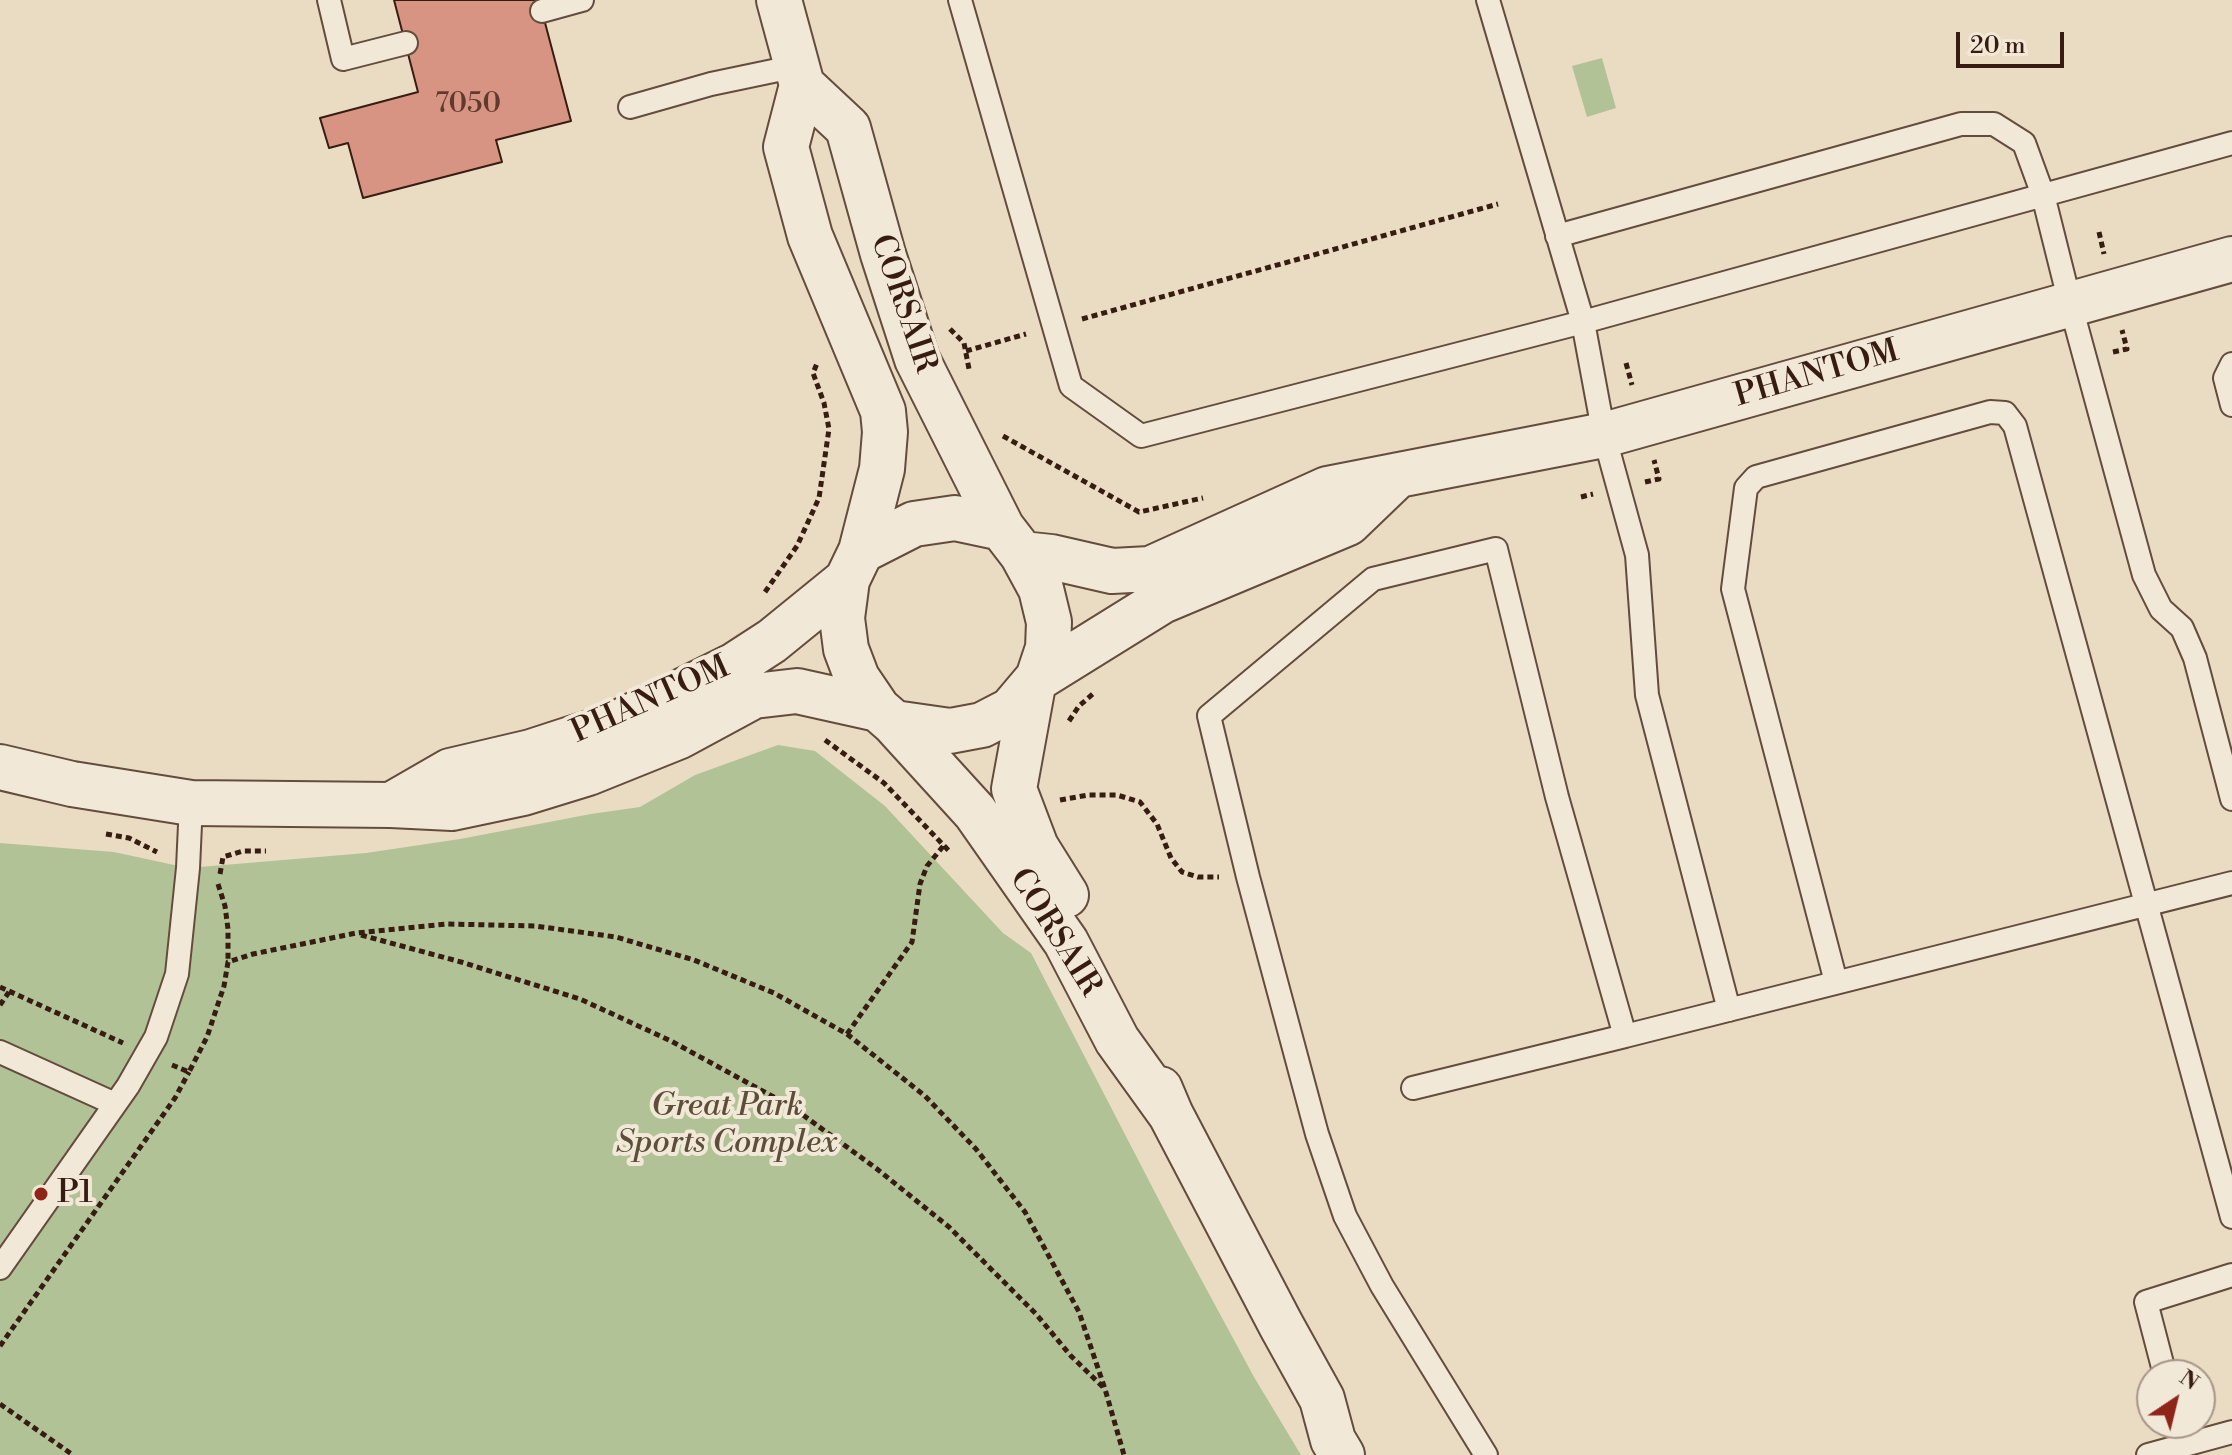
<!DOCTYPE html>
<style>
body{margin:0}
#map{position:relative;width:2232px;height:1455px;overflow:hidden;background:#eadcc2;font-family:"Libre Bodoni",serif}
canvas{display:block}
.north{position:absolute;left:2136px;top:1359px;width:80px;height:80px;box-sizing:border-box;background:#f1e8d7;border:2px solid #a79688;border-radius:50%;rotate:35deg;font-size:22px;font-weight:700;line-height:32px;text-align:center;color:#371c11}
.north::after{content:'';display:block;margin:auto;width:28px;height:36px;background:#8f2418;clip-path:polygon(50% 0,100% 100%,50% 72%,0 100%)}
.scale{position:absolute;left:1956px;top:32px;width:108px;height:36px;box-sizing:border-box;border:4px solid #371c11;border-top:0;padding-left:10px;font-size:24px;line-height:28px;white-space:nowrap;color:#371c11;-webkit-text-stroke:6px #f1e8d7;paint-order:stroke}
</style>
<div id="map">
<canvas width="2232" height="1455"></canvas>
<div class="north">N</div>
<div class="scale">20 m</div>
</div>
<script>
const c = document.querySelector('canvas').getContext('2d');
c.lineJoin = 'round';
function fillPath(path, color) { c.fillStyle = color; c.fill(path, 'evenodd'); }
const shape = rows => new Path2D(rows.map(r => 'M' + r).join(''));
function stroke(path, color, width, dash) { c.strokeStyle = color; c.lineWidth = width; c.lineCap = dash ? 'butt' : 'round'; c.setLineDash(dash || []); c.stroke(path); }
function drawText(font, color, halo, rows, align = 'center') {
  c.font = font + ' "Libre Bodoni",serif'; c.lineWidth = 8; c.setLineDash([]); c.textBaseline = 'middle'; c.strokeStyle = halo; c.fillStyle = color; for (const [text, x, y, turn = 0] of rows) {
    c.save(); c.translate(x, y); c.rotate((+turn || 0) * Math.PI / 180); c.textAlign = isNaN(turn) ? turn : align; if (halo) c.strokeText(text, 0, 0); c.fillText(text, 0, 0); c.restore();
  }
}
const green = shape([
 [1602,58,1616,108,1587,117,1572,66],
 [778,745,815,751,885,806,1003,933,1031,953,1174,1229,1254,1377,1301,1455,0,1455,0,843,114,852,188,868,366,853,460,839,591,814,640,807,695,775]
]);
const building = shape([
 [394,0,539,0,571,121,496,140,502,162,363,198,348,143,329,148,320,118,418,92,394,0]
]);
const path = shape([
 [2099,232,2104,254],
 [1082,319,1498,204],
 [950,329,964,343,969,369],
 [966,351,1026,334],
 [2113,352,2127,349,2122,330],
 [1626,363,1632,385],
 [1003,436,1139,512,1203,498],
 [1645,482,1659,479,1654,460],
 [1581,497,1593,494],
 [765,592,797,546,819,498,829,429,824,403,813,373,818,361],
 [1069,721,1079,706,1094,693],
 [825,740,884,783,951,853],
 [1060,800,1088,795,1117,795,1140,802,1157,824,1171,858,1182,872,1198,877,1219,877],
 [106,834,129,838,157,852],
 [220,874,223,857,243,851,266,851],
 [218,884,225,906,228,929,228,962],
 [361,935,461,962,580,999,671,1041,792,1107,877,1169,949,1227,1036,1314,1071,1356,1103,1387],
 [0,987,123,1043],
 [0,1005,9,992],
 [847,1034,912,942,920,884,927,866,945,844],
 [172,1065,189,1072,207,1037,224,986,228,962,253,954,356,933,447,924,535,926,616,937,694,960,774,993,847,1034,925,1096,976,1149,1025,1212,1079,1312,1105,1389,1124,1455],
 [0,1346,175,1098,189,1072],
 [0,1404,73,1455]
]);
const service = shape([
 [329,0,343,59,406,43],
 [960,0,1071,386,1141,436,1583,322,2232,143],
 [1488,0,1583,322,1604,435,1637,555,1647,695,1729,1010],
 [542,11,582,0],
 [630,107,711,84,797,66],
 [1557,236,1961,124,1994,124,2024,143,2043,195,2070,303,2144,575,2161,609,2182,628,2195,658,2232,799],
 [2232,364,2225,378,2232,405],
 [1836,982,1733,589,1746,488,1756,477,1990,412,2005,413,2015,426,2232,1217],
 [1625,1036,2232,883],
 [0,1052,115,1104],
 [1413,1088,1625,1036,1557,797,1496,549,1373,579,1209,716,1248,877,1317,1134,1345,1216,1382,1286,1486,1455],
 [0,1268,128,1086,156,1037,177,974,188,868,191,803],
 [2165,1375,2146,1302,2232,1275],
 [2178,1423,2183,1446],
 [2148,1455,2232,1432]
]);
const tertiary = shape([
 [779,0,802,85,786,147,810,236,883,411,885,432,882,469,861,551,847,580,842,618,846,649,857,678,878,709,894,723,975,812,1066,942,1117,1040,1171,1115],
 [802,85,848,128,883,254,917,359,1002,528,1022,554,1041,589,1049,622,1048,648,1038,678,1011,710,982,725,950,731,894,723],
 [861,551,914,524,955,518,1002,528],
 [1022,554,1051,557,1112,571,1150,569,1327,489,1604,435,2232,259],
 [1038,678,1162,601,1348,523,1398,475],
 [1033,685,1014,789,1036,847,1066,895],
 [0,767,72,784,191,803,391,805,452,808,523,793,588,773,680,736,754,696,797,691,878,709],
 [391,805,450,771,531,752,614,725,735,665,772,641,847,580],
 [1160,1089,1171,1115,1281,1325,1322,1399,1333,1440,1342,1455]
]);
const markers = [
 [41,1194,8,"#8f2418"]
];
const numberNames = [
 ["7050",468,105]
];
const streetNames = [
 ["CORSAIR",902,304,71],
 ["PHANTOM",1817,375,-16],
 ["PHANTOM",651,701,-24],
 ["CORSAIR",1054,933,58]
];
const parkNames = [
 ["Great Park",727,1107],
 ["Sports Complex",727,1144]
];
const poiNames = [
 ["P1",57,1194]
];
fillPath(green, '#b2c297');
fillPath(building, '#d89482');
stroke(building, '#371c11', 2);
stroke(service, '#644c3d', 26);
stroke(tertiary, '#644c3d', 48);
stroke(path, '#371c11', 5, [6, 4]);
stroke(service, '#f1e8d7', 22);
stroke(tertiary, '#f1e8d7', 44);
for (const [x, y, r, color] of markers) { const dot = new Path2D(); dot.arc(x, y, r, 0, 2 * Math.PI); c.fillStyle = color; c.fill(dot); stroke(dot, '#f1e8d7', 3); }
drawText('28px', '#5f3a2d', null, numberNames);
drawText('32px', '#371c11', '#f1e8d7', streetNames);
drawText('italic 32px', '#5c4e39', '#f1e8d7', parkNames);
drawText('32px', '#371c11', '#f1e8d7', poiNames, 'left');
</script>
